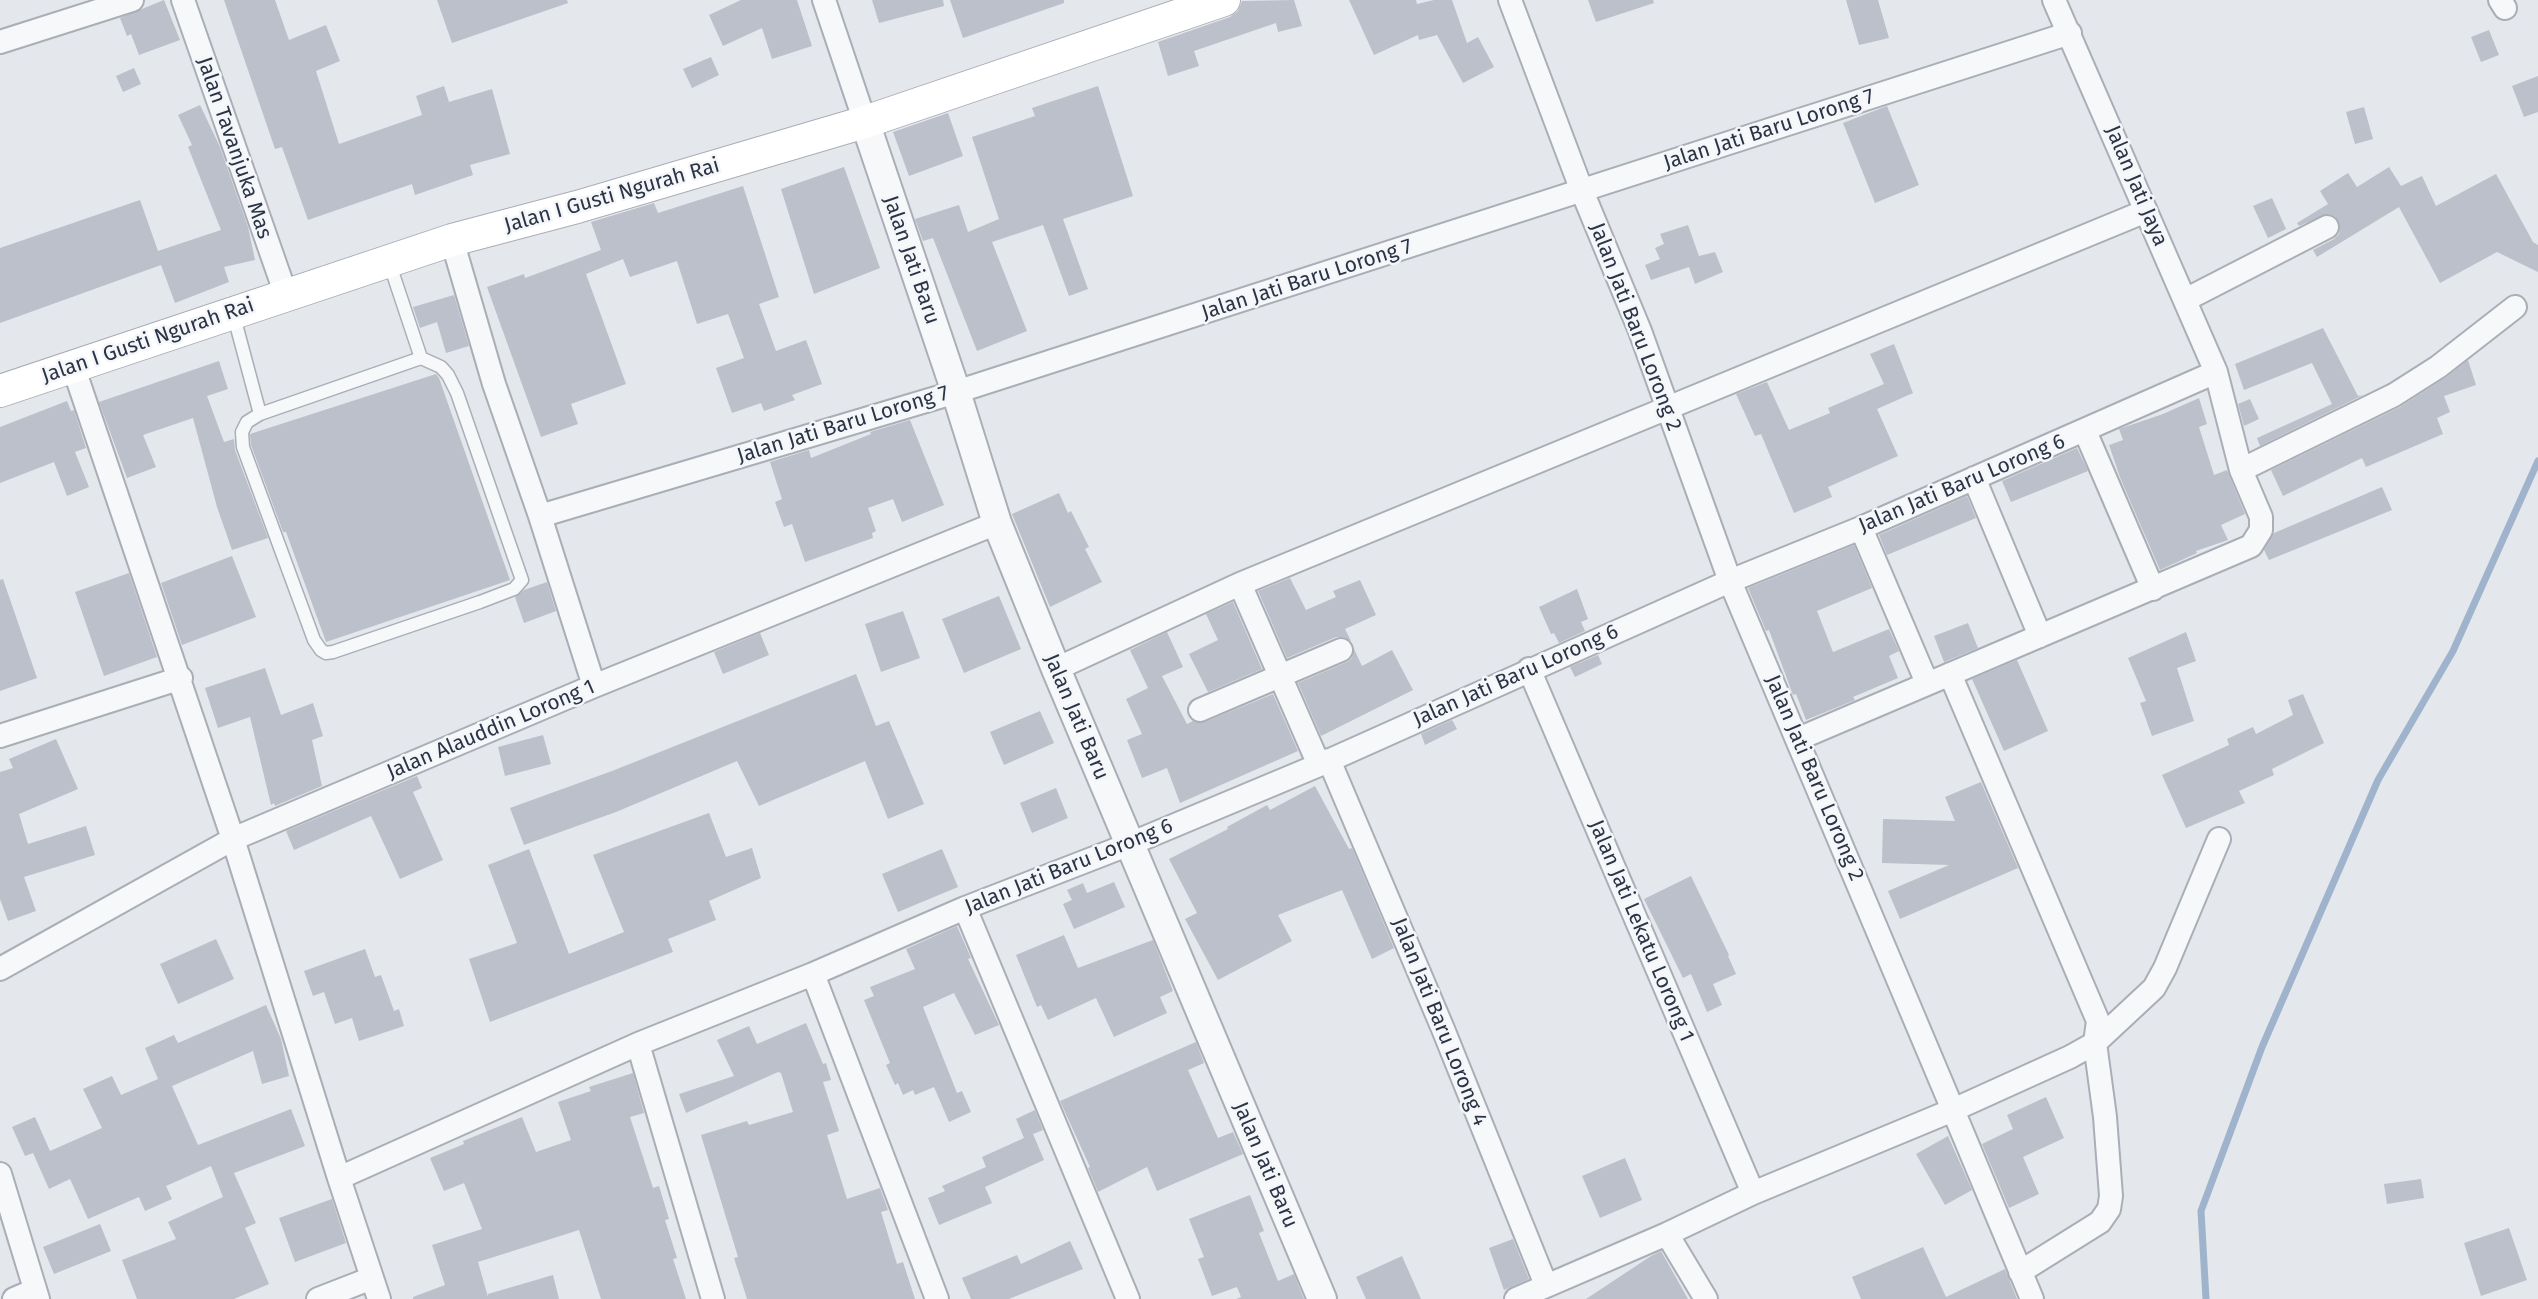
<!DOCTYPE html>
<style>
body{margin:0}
canvas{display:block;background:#e4e7ec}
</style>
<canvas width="2538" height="1299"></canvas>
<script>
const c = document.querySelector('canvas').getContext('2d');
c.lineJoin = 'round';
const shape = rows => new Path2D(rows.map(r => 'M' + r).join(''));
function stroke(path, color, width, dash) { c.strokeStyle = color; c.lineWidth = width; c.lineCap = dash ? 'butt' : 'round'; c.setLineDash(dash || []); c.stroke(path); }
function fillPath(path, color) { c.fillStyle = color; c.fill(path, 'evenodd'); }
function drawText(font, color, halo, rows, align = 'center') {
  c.font = font + ' "Fira Sans",sans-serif'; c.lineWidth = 5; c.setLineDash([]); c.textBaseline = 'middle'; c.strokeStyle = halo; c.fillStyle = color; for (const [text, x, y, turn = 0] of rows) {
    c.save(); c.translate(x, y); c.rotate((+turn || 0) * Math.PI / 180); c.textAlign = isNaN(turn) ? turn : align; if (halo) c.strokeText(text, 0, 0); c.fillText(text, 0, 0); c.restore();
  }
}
const stream = shape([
 [2206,1299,2201,1211,2262,1047,2378,780,2453,651,2538,461]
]);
const building = shape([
 [164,0,180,40,139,55,131,34,127,36,120,18],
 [224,0,275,0,289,40,326,25,340,61,316,71,339,144,422,115,416,96,444,86,449,102,492,89,510,154,470,165,473,175,415,195,412,184,308,220,282,147,275,149],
 [437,0,567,0,568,3,452,43],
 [741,0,797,0,812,46,772,59,762,28,723,46,709,15],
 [872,0,943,0,944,6,879,23],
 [950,0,1064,0,1064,3,963,38],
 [1294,0,1302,26,1278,32,1276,23,1194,51,1199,66,1168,76,1158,42,1230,17,1238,11,1242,1],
 [1349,0,1416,0,1417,4,1434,0,1452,0,1467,43,1478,37,1494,67,1463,83,1437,35,1419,40,1418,35,1374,55],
 [1588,0,1653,0,1654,3,1596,22],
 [1846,0,1878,0,1889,38,1859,45],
 [2489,30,2499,55,2481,62,2471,37],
 [711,57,719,75,692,88,683,69],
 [134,68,141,84,123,92,116,76],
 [2538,76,2538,112,2524,117,2512,86],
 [1098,86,1133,196,1063,219,1088,289,1069,296,1043,225,992,242,1027,331,977,351,933,238,923,241,915,219,959,205,968,232,999,219,972,137,1035,116,1032,108],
 [200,105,220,147,248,227,255,260,224,267,229,282,175,303,161,265,0,323,0,248,140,200,158,251,221,230,188,147,192,145,178,115],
 [1887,106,1919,185,1875,203,1843,123],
 [2364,107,2373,139,2355,144,2346,112],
 [948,113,963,156,909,176,893,132],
 [844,167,880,268,814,294,781,189],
 [2389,167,2401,186,2422,176,2436,206,2496,174,2533,242,2538,245,2538,272,2497,252,2440,283,2399,207,2317,257,2313,250,2334,239,2339,234,2340,227,2335,216,2328,214,2299,226,2297,223,2328,204,2320,191,2348,173,2357,187],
 [743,186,779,297,759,304,776,351,806,340,822,384,792,395,795,400,764,411,761,403,732,413,716,368,744,358,728,314,697,324,677,261,630,277,623,259,586,274,626,384,571,404,578,424,541,437,487,287,524,274,525,278,601,250,591,222,654,203,658,213],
 [2272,198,2286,229,2268,238,2253,206],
 [1688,225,1699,256,1715,252,1723,272,1695,284,1689,267,1651,280,1645,265,1660,259,1655,248,1664,244,1660,234],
 [454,295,469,346,446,353,437,322,420,328,413,307],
 [2323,328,2358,396,2363,395,2260,446,2257,438,2332,404,2312,363,2244,390,2235,364],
 [1894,344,1913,393,1877,409,1898,456,1828,487,1832,497,1794,513,1761,434,1755,436,1736,394,1767,382,1789,430,1830,413,1828,408,1884,384,1870,354],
 [2468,360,2476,385,2444,396,2450,412,2437,418,2443,434,2366,467,2362,458,2283,496,2271,470,2400,407,2445,378],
 [219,361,228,389,207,396,224,442,234,439,235,450,268,538,232,550,217,507,193,418,143,435,156,467,127,478,99,402],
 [436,374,439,378,510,580,326,642,286,532,283,532,251,445,250,434],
 [2199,398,2207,424,2199,427,2214,475,2227,470,2245,514,2221,525,2228,540,2196,551,2197,553,2160,570,2121,480,2109,445,2123,440,2119,429,2163,414],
 [2250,399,2259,419,2244,426,2238,404],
 [67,401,71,411,74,410,86,448,75,452,89,487,67,496,54,462,0,483,0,427],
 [910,420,944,505,902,522,893,499,868,508,876,531,872,533,873,538,805,562,792,524,784,527,775,502,782,499,770,462,809,450,811,458,871,434,870,432],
 [2077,448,2088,471,2011,502,2002,481],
 [2382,487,2392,510,2269,560,2264,550,2274,533],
 [1059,493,1068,513,1071,511,1089,547,1085,549,1102,582,1050,607,1012,514],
 [1967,496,1976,518,1887,555,1879,535],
 [1854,545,1872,588,1817,611,1833,652,1889,629,1899,651,1889,656,1898,678,1853,697,1855,700,1806,720,1796,694,1793,695,1769,630,1766,631,1748,588],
 [232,556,256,617,182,645,161,583],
 [129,573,157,657,104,676,75,592],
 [1290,578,1306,610,1336,597,1333,591,1360,580,1376,615,1345,629,1351,641,1343,637,1336,637,1287,658,1258,591],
 [3,579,37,678,0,691,0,580],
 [547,582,556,611,524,623,515,597,524,590],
 [1577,589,1588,619,1581,622,1585,631,1559,643,1554,633,1551,634,1539,607],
 [999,596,1021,649,964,673,942,619],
 [1233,602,1262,669,1208,692,1189,654,1218,640,1206,614],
 [903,611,920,658,881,672,865,624],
 [1968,623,1978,648,1944,662,1934,636],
 [1167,632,1183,667,1162,676,1187,724,1193,721,1205,722,1273,694,1298,751,1180,803,1167,768,1142,778,1127,740,1142,734,1126,699,1148,688,1130,650],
 [2186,632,2196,661,2177,668,2194,721,2152,736,2140,703,2146,701,2128,658],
 [760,633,769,655,723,674,714,652],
 [1354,649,1362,666,1392,650,1413,690,1321,736,1298,683,1347,662,1352,658],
 [1598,655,1602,664,1575,677,1570,667],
 [2017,660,2048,731,2004,751,1972,679],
 [265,668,281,715,313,703,323,736,312,740,322,786,275,806,274,803,271,805,250,717,218,728,205,688],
 [856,674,876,726,889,721,924,804,888,819,865,761,759,806,737,761,616,812,524,845,510,808,612,771],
 [2303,694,2324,743,2272,769,2274,775,2239,791,2245,803,2186,828,2162,775,2229,745,2227,739,2253,727,2256,734,2293,715,2288,700],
 [1040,711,1054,743,1004,765,990,732],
 [1452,720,1457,729,1425,745,1421,734],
 [543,735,551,764,505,776,498,747],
 [56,739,78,789,19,814,28,844,86,826,95,855,24,877,36,911,8,921,0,899,0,772,13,768,9,759],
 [417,776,422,788,413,792,443,860,400,879,371,816,294,850,286,831],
 [1981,782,2018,868,1900,919,1888,891,1949,865,1882,863,1883,819,1955,821,1945,797],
 [1315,786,1349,849,1352,848,1394,948,1372,959,1342,890,1278,915,1292,941,1218,980,1185,919,1197,913,1169,859,1228,829,1227,827,1267,805,1270,810],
 [1056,788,1068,818,1032,833,1020,803],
 [709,813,726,857,752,848,761,878,709,901,716,920,668,939,673,952,490,1022,469,959,517,943,488,865,529,849,569,954,624,932,593,855],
 [942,849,958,887,898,912,882,874],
 [1691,876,1729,955,1728,956,1736,974,1713,984,1722,1005,1707,1012,1691,974,1683,978,1644,899],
 [1114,882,1125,907,1074,929,1063,904,1072,900,1067,890,1083,883,1087,893],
 [957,926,971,958,968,959,999,1025,975,1035,954,993,923,1007,957,1093,962,1091,971,1112,949,1122,934,1087,915,1095,913,1090,903,1095,898,1083,895,1085,886,1065,890,1063,864,1000,874,996,870,987,915,969,906,949],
 [1064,935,1078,968,1153,940,1173,991,1160,997,1167,1013,1114,1037,1096,998,1048,1020,1041,1005,1037,1007,1016,955],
 [216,939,234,979,178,1004,160,964],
 [365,949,375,977,381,975,394,1011,399,1009,404,1026,359,1041,352,1018,335,1024,324,992,313,996,304,971],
 [266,1005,281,1039,289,1076,262,1084,253,1051,172,1086,198,1145,291,1109,305,1146,234,1173,256,1223,245,1228,269,1284,234,1299,137,1299,122,1260,176,1239,168,1222,223,1197,211,1166,166,1186,172,1199,145,1211,139,1197,88,1219,70,1179,49,1189,33,1153,25,1156,12,1127,35,1117,50,1151,102,1128,83,1089,112,1076,121,1095,158,1079,145,1048,174,1035,178,1043],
 [806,1023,823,1064,826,1063,831,1080,823,1082,839,1131,827,1135,847,1199,880,1188,888,1210,881,1212,897,1264,903,1262,915,1299,747,1299,734,1258,738,1257,701,1135,747,1121,749,1125,793,1112,781,1073,778,1072,686,1113,679,1094,734,1076,717,1040,749,1026,757,1044],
 [1196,1042,1204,1063,1188,1070,1218,1138,1233,1132,1243,1154,1157,1191,1147,1167,1098,1192,1088,1168,1090,1167,1060,1101],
 [633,1073,644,1113,630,1117,653,1188,659,1186,669,1219,665,1220,677,1258,673,1259,686,1299,601,1299,579,1230,478,1262,488,1297,488,1294,553,1275,559,1299,413,1299,413,1297,445,1285,432,1245,482,1229,464,1183,444,1191,430,1158,464,1144,463,1141,522,1117,536,1152,571,1140,558,1102,591,1091,589,1087],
 [2046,1097,2064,1138,2023,1157,2039,1194,2009,1208,1982,1144,2013,1129,2007,1115],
 [1035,1110,1043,1130,1033,1134,1044,1160,985,1187,992,1203,939,1225,928,1198,945,1191,942,1186,986,1167,982,1157,1024,1138,1016,1119],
 [1948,1136,1972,1190,1945,1205,1916,1154],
 [1625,1158,1642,1200,1600,1218,1582,1176],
 [2421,1179,2424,1198,2387,1204,2384,1184],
 [1250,1195,1264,1231,1259,1233,1278,1281,1294,1274,1304,1299,1236,1299,1241,1297,1237,1287,1212,1296,1198,1259,1204,1257,1189,1219],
 [332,1199,346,1243,295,1262,279,1218],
 [100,1224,111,1251,54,1274,43,1247],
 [2509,1228,2527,1280,2481,1296,2464,1243],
 [1513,1239,1529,1279,1504,1290,1489,1248],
 [1070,1241,1083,1269,1009,1299,971,1299,962,1278,1017,1255,1021,1264],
 [1923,1247,1946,1297,2005,1269,2017,1299,1861,1299,1852,1277],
 [1661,1251,1688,1299,1586,1299,1651,1256],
 [1402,1256,1421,1299,1366,1299,1356,1277]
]);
const service = shape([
 [233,313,260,414,247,422,242,432,243,447,314,640,321,650,326,653,333,652,480,602,514,589,522,580,457,393,448,375,441,367,421,358,389,262],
 [260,414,421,358]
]);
const minor = shape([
 [183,0,286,295],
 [824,0,865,122],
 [1510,0,1582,191,1640,331,1730,581,1953,1110,1753,1193,1667,1234,1516,1299],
 [2054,0,2216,372,2241,470,2394,395,2438,367,2515,307],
 [2500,0,2505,8],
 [0,42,132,0],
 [452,240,494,384,540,516,594,686],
 [2185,300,2327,227],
 [73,366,233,839,339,1178,638,1044,713,1299],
 [2085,431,2153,589],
 [1974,478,2040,636],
 [540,516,956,392,2070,33],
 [1861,528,1927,683],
 [1240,584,1319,765],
 [1056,669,1240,584,2146,211],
 [1529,669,1753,1193],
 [1950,674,2098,1021,2095,1043,2070,1057,1953,1110,2032,1299],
 [1200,710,1341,650],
 [0,736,181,678],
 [1798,739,2251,546,2261,530,2261,517,2241,470],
 [1329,760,1443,1029,1546,1285],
 [965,908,1128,1299],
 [0,969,233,839,594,686,997,523],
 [813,974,965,908,1130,844,1319,765,1730,581,1861,528,2216,372],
 [638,1044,813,974,937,1299],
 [0,1174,38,1299],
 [339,1178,379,1299],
 [1667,1234,1706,1299],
 [2020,1272,2100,1222,2109,1209,2111,1196,2105,1117,2095,1043,2154,988,2165,968,2219,839],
 [14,1299,35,1290],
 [318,1299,372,1278]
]);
const tertiary = shape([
 [865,122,956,392,997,523,1056,669,1322,1299]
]);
const secondary = shape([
 [0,391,452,240,577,207,865,122,1224,0]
]);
const streetNames = [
 ["Jalan Jati Baru Lorong 7",1769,130,-18],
 ["Jalan Tavanjuka Mas",234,148,71],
 ["Jalan Jati Jaya",2136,186,67],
 ["Jalan I Gusti Ngurah Rai",612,196,-16],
 ["Jalan Jati Baru",911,260,71],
 ["Jalan Jati Baru Lorong 7",1307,280,-18],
 ["Jalan Jati Baru Lorong 2",1635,327,69],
 ["Jalan I Gusti Ngurah Rai",148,341,-19],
 ["Jalan Jati Baru Lorong 7",843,425,-17],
 ["Jalan Jati Baru Lorong 6",1962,484,-23],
 ["Jalan Jati Baru Lorong 6",1516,676,-24],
 ["Jalan Jati Baru",1076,717,67],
 ["Jalan Alauddin Lorong 1",491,730,-23],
 ["Jalan Jati Baru Lorong 2",1814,778,67],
 ["Jalan Jati Baru Lorong 6",1069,867,-22],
 ["Jalan Jati Lekatu Lorong 1",1641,931,67],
 ["Jalan Jati Baru Lorong 4",1439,1022,68],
 ["Jalan Jati Baru",1265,1165,67]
];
stroke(stream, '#9fb4cc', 7);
fillPath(building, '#bbc0ca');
stroke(service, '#a9aeb7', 15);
stroke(minor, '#a9aeb7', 26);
stroke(tertiary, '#a9aeb7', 32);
stroke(secondary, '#a9aeb7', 34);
stroke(service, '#f7f8fa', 12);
stroke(minor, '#f7f8fa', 22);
stroke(tertiary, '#f7f8fa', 28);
stroke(secondary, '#fff', 32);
drawText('21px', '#2b3445', '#f4f6f9', streetNames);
</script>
